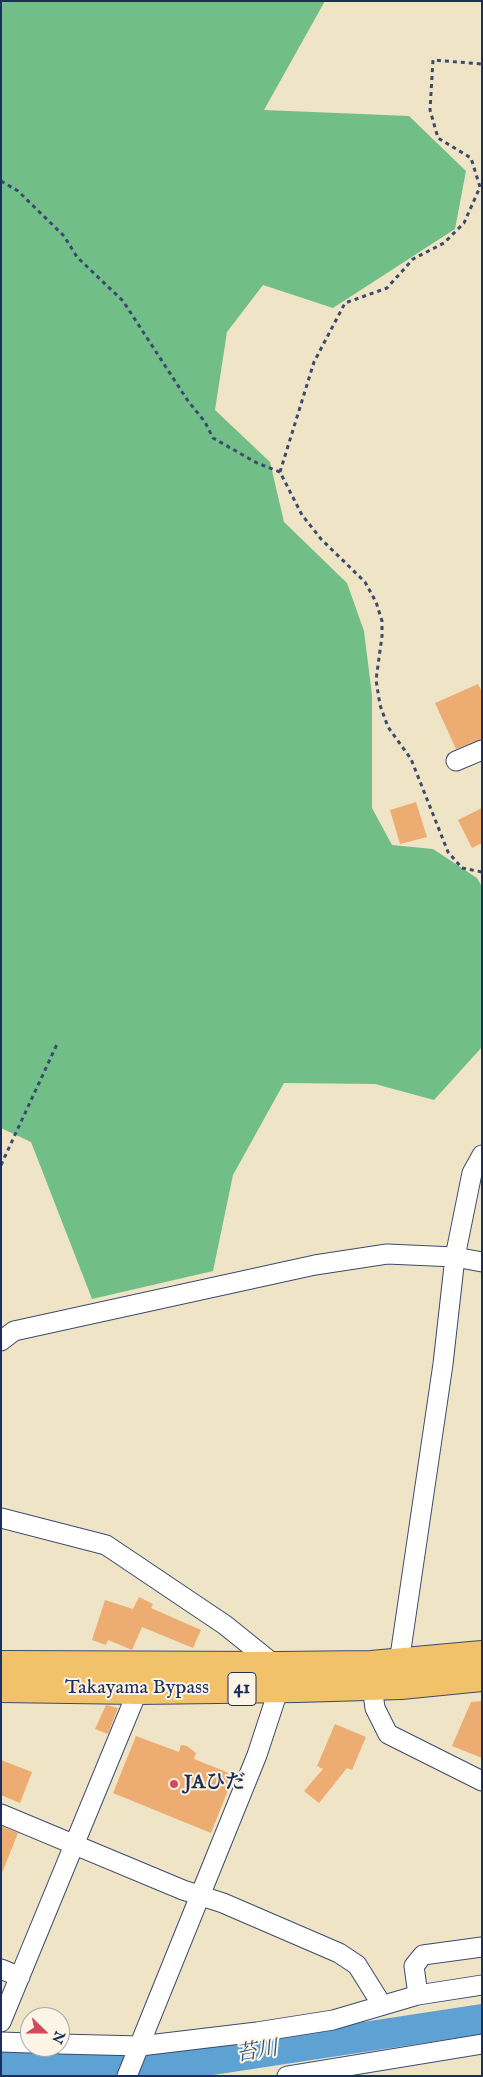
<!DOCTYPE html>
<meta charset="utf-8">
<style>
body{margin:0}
#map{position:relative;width:483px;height:2077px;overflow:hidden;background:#f0e4c7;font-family:"IM FELL English",serif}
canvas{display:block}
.frame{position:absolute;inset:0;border:2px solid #1b2f5e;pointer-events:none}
.north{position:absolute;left:20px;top:2007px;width:50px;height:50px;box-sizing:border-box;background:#fcf5e5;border:1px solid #a2a6af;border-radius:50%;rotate:112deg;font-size:14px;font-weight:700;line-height:20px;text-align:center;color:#1b2f5e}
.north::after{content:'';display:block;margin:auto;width:18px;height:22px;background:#d1495b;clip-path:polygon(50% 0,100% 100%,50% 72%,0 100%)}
</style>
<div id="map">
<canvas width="483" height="2077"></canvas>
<div class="frame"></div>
<div class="north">N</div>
</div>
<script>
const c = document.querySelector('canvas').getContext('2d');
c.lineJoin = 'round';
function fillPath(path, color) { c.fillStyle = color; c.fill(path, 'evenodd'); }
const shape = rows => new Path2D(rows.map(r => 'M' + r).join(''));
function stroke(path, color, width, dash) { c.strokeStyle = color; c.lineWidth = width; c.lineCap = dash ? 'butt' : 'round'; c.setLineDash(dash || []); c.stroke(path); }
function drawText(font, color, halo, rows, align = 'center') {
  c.font = font + ' "IM FELL English","Noto Serif JP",serif'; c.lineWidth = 4; c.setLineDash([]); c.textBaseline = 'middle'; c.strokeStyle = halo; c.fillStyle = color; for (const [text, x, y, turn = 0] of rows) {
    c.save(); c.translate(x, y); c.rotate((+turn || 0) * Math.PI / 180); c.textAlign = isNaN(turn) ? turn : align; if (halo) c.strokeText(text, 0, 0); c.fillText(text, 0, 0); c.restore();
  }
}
const forest = shape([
 [1,1,325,1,264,110,409,116,466,171,455,229,333,308,263,285,227,332,215,410,270,462,284,522,347,583,364,631,372,695,372,808,392,845,433,849,477,878,482,887,482,1047,434,1100,375,1084,284,1083,233,1175,213,1271,92,1299,31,1142,1,1128]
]);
const river = shape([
 [1,2065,153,2069,482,2019]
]);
const building = shape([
 [478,684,482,692,482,739,456,749,435,703],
 [416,802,427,837,400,844,390,810],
 [482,808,482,843,472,848,458,820],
 [139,1597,153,1604,151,1608,201,1630,193,1648,142,1627,132,1650,108,1640,106,1645,92,1640,105,1600,133,1609],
 [482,1701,482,1758,452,1746,471,1702],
 [106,1705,118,1708,108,1734,95,1729],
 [335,1724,366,1737,352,1770,347,1768,319,1803,304,1791,323,1769,317,1766],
 [136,1736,179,1752,181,1745,187,1746,196,1753,194,1759,234,1775,211,1833,113,1793],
 [1,1760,32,1772,20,1803,1,1795],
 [1,1826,18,1833,2,1873,1,1873]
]);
const path = shape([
 [1,181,18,191,64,236,77,257,123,301,188,401,205,422,213,438,257,463,280,472,302,515,321,539,365,582,376,602,382,621,382,636,376,680,380,705,388,727,411,759,448,852,462,868,482,872],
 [280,472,314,362,345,303,387,288,413,259,444,243,464,223,480,187,471,158,438,138,430,110,433,60,482,64],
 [1,1165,58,1042]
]);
const minor = shape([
 [456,761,482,750],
 [1,1341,14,1331,315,1265,387,1254,455,1257,482,1262],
 [1,1518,106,1545,225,1625,276,1666,279,1688,257,1755,127,2076],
 [399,1663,443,1364,455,1257,472,1173,482,1155],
 [372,1686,375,1708,388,1734,482,1781],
 [1,1814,183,1890,223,1903,339,1953,357,1965,382,2005],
 [1,1969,20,1977],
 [418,1995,414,1966,423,1955,482,1947],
 [1,2022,138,1690],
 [1,2042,30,2043],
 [60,2044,140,2046,257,2032,333,2020,418,1995,482,1985],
 [287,2076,482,2044]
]);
const highway = shape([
 [1,1665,276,1666,371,1665,482,1655],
 [1,1688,138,1690,298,1688,401,1685,482,1677]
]);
const markers = [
 [174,1784,5,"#d1495b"]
];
const shields = [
 [242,1689,28]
];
const shieldNames = [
 ["41",242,1689]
];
const streetNames = [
 ["Takayama Bypass",137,1689]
];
const poiNames = [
 ["JAひだ",184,1784]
];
const waterNames = [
 ["苔川",257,2053,-9]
];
fillPath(forest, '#71be88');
stroke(river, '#5ea2d3', 30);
fillPath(building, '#edac72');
stroke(minor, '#3b4a6e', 21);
stroke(highway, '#3b4a6e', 30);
stroke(path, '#3b4a6e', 3, [4, 4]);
stroke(minor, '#fff', 19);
stroke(highway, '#f2c26a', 28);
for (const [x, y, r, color] of markers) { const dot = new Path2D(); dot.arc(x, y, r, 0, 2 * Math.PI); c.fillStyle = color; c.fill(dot); stroke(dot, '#fcf5e5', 2); }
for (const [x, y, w] of shields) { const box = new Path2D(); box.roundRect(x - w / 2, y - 16.5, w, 33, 4); c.fillStyle = '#fcf5e5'; c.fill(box); stroke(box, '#1b2f5e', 1); }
drawText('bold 19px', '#1b2f5e', null, shieldNames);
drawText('20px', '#1b2f5e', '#fcf5e5', streetNames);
drawText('bold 20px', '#1b2f5e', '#fcf5e5', poiNames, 'left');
drawText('italic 21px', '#325787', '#fcf5e5', waterNames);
</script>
